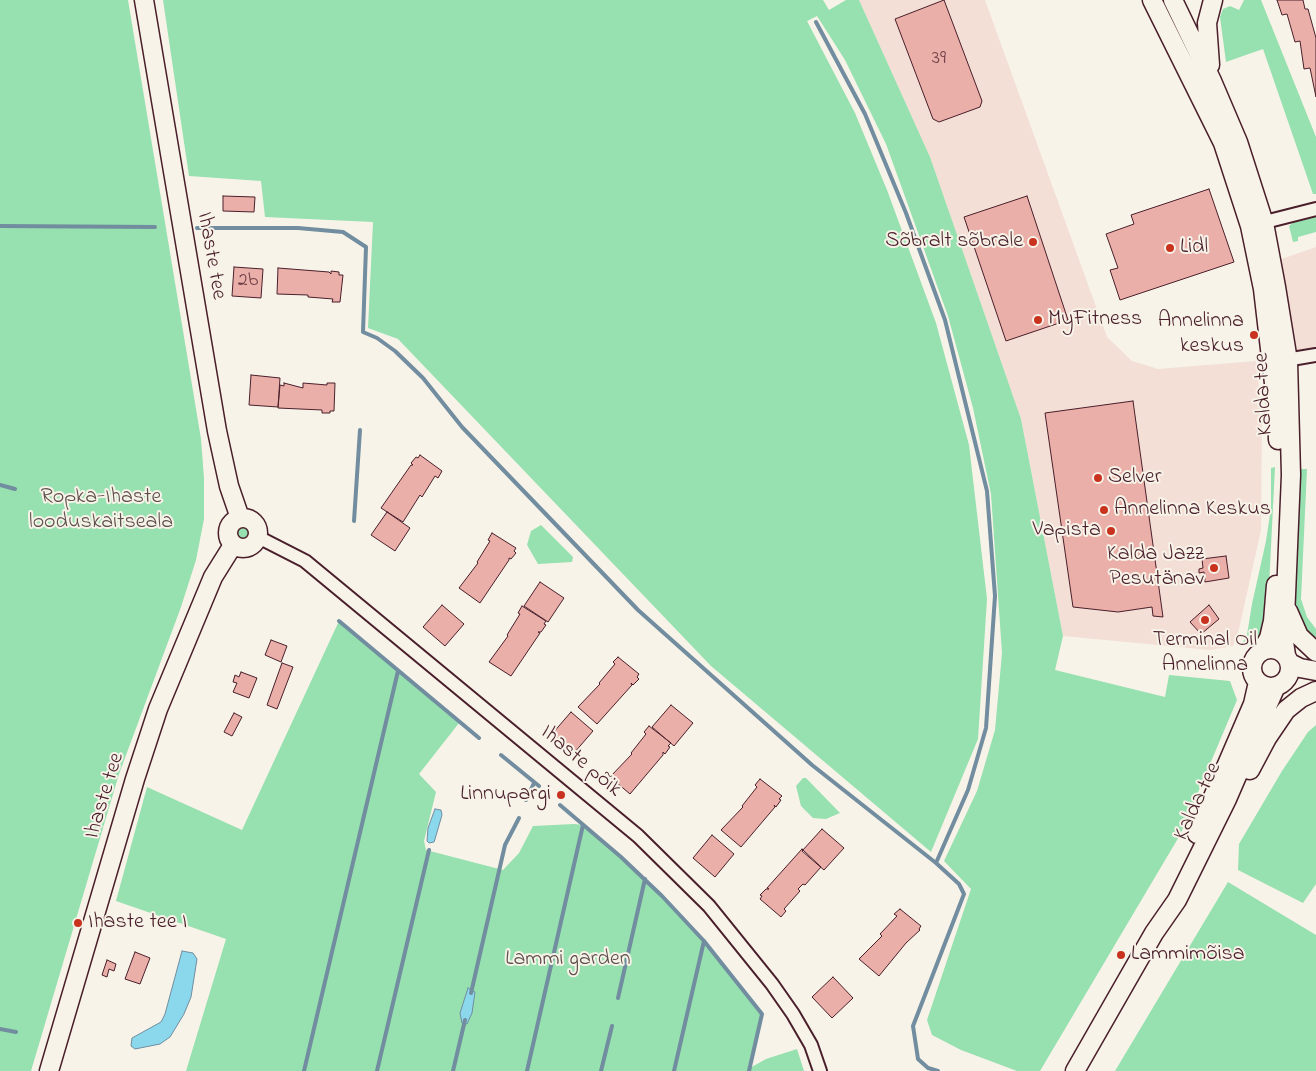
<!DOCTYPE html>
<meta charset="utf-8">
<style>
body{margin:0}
canvas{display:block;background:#f7f3e8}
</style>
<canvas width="1316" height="1071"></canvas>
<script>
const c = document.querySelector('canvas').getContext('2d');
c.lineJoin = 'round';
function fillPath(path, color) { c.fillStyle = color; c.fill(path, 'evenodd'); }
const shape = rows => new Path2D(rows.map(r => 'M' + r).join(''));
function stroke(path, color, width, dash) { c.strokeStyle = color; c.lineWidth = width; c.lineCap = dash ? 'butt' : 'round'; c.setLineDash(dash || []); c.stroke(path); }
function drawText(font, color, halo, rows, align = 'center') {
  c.font = font + ' "Indie Flower",sans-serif'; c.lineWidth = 4; c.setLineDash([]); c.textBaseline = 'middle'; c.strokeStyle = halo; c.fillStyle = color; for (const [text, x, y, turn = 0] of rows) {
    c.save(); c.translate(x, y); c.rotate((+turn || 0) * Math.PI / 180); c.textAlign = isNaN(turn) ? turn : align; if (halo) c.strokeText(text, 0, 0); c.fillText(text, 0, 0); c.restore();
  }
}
const built = shape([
 [859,0,985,0,1107,337,1132,361,1158,369,1256,361,1262,414,1261,530,1239,629,1233,646,1210,650,1063,636,1021,419,930,157],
 [1316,247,1316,360,1295,362,1276,261]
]);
const green = shape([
 [0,0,128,0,201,439,204,478,204,519,196,560,181,607,119,774,31,1071,0,1071],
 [163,0,823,0,829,10,846,0,859,0,930,157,1021,419,1063,636,1055,670,1165,697,1169,675,1230,681,1237,700,1180,835,1040,1071,1017,1071,961,1050,932,1035,927,1020,971,889,944,861,977,791,995,730,1002,653,991,494,973,408,948,316,921,241,886,144,845,60,817,16,807,21,855,113,887,190,936,323,969,445,987,599,978,739,931,852,711,666,398,339,368,328,373,222,265,217,261,181,189,176],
 [1244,0,1261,0,1316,137,1316,194,1313,194,1263,49,1226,62,1220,17,1223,9,1230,6,1239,10],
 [1309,216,1316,216,1316,232,1298,237,1298,241,1293,242,1289,226,1296,220],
 [1275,467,1268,606,1260,639,1255,644,1240,647,1247,635,1252,604,1266,541,1271,508,1271,468],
 [1297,469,1307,469,1301,599,1307,617,1316,629,1316,647,1293,610],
 '232 533a12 12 0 1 1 24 0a12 12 0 1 1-24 0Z',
 [541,525,573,557,572,562,538,564,527,545,531,531],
 [339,621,459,723,419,774,436,792,424,841,426,850,503,870,519,853,533,826,574,824,583,825,621,857,662,896,704,941,762,1014,750,1068,766,1059,797,1049,804,1071,186,1071,226,939,116,901,147,787,242,830],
 [1316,725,1316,884,1303,903,1238,870,1239,844,1282,771,1308,732],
 [803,778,806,778,840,813,826,819,813,818,801,806,796,786],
 [1228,882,1316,935,1316,1071,1115,1071]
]);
const water = shape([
 [435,809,441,810,442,815,435,839,434,842,429,843,427,841,428,828,435,809],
 [182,951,193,953,197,959,191,997,184,1014,170,1037,160,1044,135,1049,131,1046,132,1038,161,1022,165,1014,182,951],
 [468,988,475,992,472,1013,467,1024,462,1023,460,1013,468,988]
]);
const stream = shape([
 [816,22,865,114,906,213,945,320,987,491,995,596,986,728,968,790,936,863,959,884,964,894,913,1026,918,1059,928,1068,938,1071],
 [0,226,155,227],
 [197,228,298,228,343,232,366,247,363,332,377,338,395,351,423,378,462,427,638,610,812,765,936,863],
 [0,485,15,489],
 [354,521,360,430],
 [339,621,479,738],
 [501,755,539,786],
 [526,800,534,783],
 [560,805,621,857,662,896,704,941,762,1014,749,1071],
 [471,993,505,845,519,818],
 [618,998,645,879],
 [0,1029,16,1032],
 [304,1071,398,671],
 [377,1071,429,850],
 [453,1071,465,1020],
 [527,1071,583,825],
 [601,1071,612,1026],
 [674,1071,704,941]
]);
const building = shape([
 [944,0,982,101,980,107,939,122,933,119,895,19,944,0],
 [1277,0,1303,0,1305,9,1308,9,1316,38,1316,97,1310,68,1304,69,1300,41,1295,42,1287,14,1282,15,1277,0],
 [1209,189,1234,262,1120,300,1110,270,1118,268,1106,234,1134,224,1131,215,1209,189],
 [223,196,255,197,254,212,223,211,223,196],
 [1027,196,1068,320,1006,341,964,217,1027,196],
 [234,267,263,269,261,298,232,296,234,267],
 [278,268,329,272,331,274,331,271,339,272,339,275,343,275,340,302,332,302,333,299,308,297,308,295,277,294,278,268],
 [251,375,280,378,278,407,249,405,251,375],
 [284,383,303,388,303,383,327,385,327,383,335,383,334,411,330,411,330,413,322,413,322,410,278,408,280,385,284,386,284,383],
 [1133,401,1163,617,1153,616,1152,607,1118,612,1073,607,1045,413,1133,401],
 [420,455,442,471,438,478,435,476,422,497,420,495,403,522,381,508,411,465,413,465,411,463,416,457,418,458,420,455],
 [387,512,410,528,395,551,371,535,387,512],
 [492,533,516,548,514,551,516,553,511,559,509,558,509,560,480,603,459,588,478,563,477,562,490,541,488,540,492,533],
 [1226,556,1229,578,1205,582,1204,572,1199,573,1199,569,1203,568,1202,559,1226,556],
 [540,582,564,598,548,622,524,606,540,582],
 [442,605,464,624,445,646,423,627,442,605],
 [1209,605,1219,619,1201,634,1190,622,1209,605],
 [522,606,546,621,544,624,546,625,541,632,538,632,540,633,511,676,489,662,508,636,507,635,520,614,518,613,522,606],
 [271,640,287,646,281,662,265,655,271,640],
 [618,657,639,674,637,677,639,679,633,685,631,683,632,685,597,724,578,707,600,684,599,683,615,664,613,662,618,657],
 [282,663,293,667,277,709,267,705,282,663],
 [241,672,257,678,249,698,233,692,237,683,233,682,235,675,239,677,241,672],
 [671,705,693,723,674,746,652,727,671,705],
 [571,712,593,731,574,753,552,734,571,712],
 [234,713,242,717,232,736,224,732,234,713],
 [649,726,671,743,668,746,670,747,665,754,663,752,663,755,630,794,610,777,632,754,631,753,646,734,644,732,649,726],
 [760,779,782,796,779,799,781,800,776,807,774,805,775,807,741,847,721,830,743,807,742,806,757,787,755,785,760,779],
 [822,829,844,848,824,870,802,851,822,829],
 [712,835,734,854,715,877,693,858,712,835],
 [802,849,821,867,805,885,803,884,798,889,800,891,784,909,786,911,781,917,760,899,762,896,760,895,766,889,769,889,767,888,802,849],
 [900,909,921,926,919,929,920,930,906,943,879,976,859,959,882,936,880,934,897,916,894,914,900,909],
 [135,952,150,958,140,984,125,979,135,952],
 [107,960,116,964,114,971,109,969,107,977,102,975,107,960],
 [833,977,853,998,832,1018,812,997,833,977]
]);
const street = shape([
 [1257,224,1316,209],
 [1280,361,1316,355],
 [258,537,305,561,638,836,709,906,772,984,793,1014,811,1045,820,1071]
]);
const secondary = shape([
 [144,0,217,431,229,486,240,518],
 [1152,0,1223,143,1250,226,1263,289,1277,409,1278,440],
 [1173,0,1212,81,1238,142,1264,223,1276,287,1288,361,1291,475,1284,642,1286,655],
 [1210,65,1207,23,1213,0],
 '228 533a15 15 0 1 1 30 0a15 15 0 1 1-30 0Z',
 [1288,611,1299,636,1316,652],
 '1252 668a19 19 0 1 1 38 0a19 19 0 1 1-38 0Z',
 [1262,650,1269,638,1273,621,1276,585],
 [1290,663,1300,668,1316,671],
 [1250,770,1267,738,1286,710,1301,698,1316,691],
 [1197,834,1253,704,1258,682],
 [49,1071,135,779,158,709,213,577,233,545],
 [1075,1071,1154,933,1177,900,1227,799,1276,686]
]);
const markers = [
 [1033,242,5,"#c8321e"],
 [1170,248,5,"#c8321e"],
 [1038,320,5,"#c8321e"],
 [1254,335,5,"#c8321e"],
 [1098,478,5,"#c8321e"],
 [1104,510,5,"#c8321e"],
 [1111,531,5,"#c8321e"],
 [1214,568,5,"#c8321e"],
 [1205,620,5,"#c8321e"],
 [561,795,5,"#c8321e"],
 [78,923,5,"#c8321e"],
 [1121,955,5,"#c8321e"]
];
const numberNames = [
 ["39",939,60],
 ["2b",248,282]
];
const poiNames = [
 ["Sõbralt sõbrale",1023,242,"right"],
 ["Lidl",1180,248],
 ["MyFitness",1048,320],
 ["Annelinna",1244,322,"right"],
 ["keskus",1244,347,"right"],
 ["Selver",1108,478],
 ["Annelinna Keskus",1114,510],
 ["Vapista",1101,531,"right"],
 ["Kalda Jazz",1204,555,"right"],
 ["Pesutänav",1204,580,"right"],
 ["Terminal Oil",1205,641,"center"],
 ["Annelinna",1205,666,"center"],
 ["Linnupargi",551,795,"right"],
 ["Ihaste tee I",88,923],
 ["Lammimõisa",1131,955]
];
const streetNames = [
 ["Ihaste tee",210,256,80],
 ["Kalda tee",1265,394,-93],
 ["Ihaste põik",580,762,40],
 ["Ihaste tee",106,796,-73],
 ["Kalda tee",1199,802,-65]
];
const parkNames = [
 ["Ropka-Ihaste",101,498],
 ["looduskaitseala",101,523],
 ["Lammi garden",568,960]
];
fillPath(built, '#f3dfd5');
fillPath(green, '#97e0af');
fillPath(water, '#8bd7ec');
stroke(water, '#718d9f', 1);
stroke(stream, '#718d9f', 4);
fillPath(building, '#eaafa8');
stroke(building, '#4a1f2b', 1);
stroke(street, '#4a1f2b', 16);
stroke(secondary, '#4a1f2b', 21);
stroke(street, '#f7f3e8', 12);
stroke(secondary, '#f7f3e8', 18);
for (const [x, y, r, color] of markers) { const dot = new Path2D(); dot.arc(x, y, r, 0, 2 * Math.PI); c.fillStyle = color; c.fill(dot); stroke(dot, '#f7f3e8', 2); }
drawText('20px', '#72434a', null, numberNames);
drawText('22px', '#4a1f2b', '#f7f3e8', poiNames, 'left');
drawText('22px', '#4a1f2b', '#f7f3e8', streetNames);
drawText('22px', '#5d4f4c', '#f7f3e8', parkNames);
</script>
